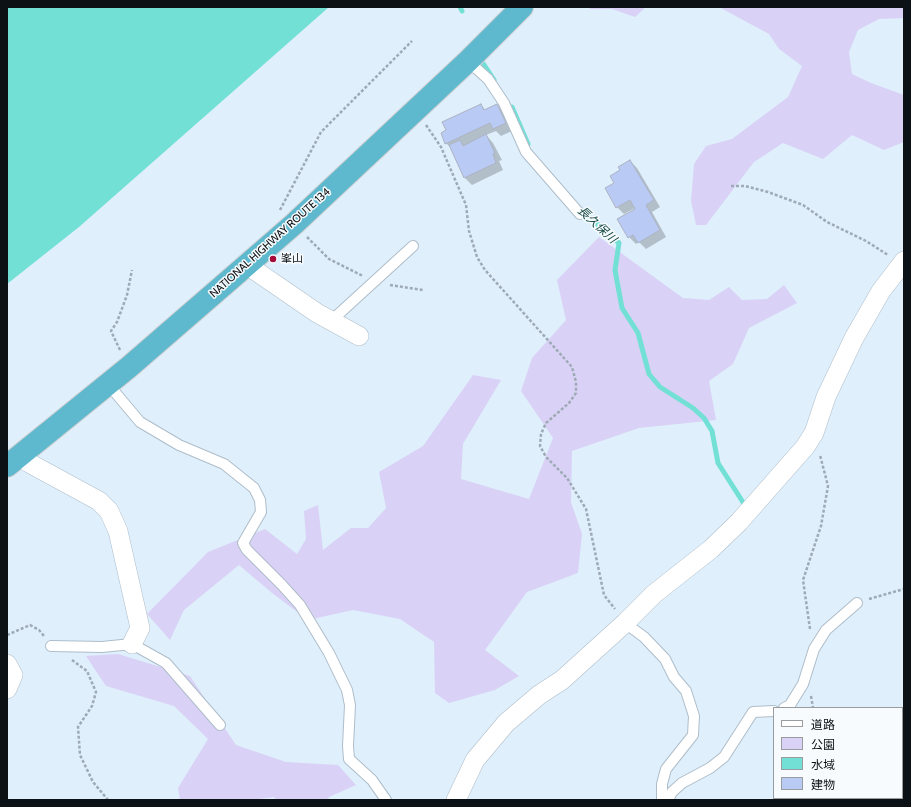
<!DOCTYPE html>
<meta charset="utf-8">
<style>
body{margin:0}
#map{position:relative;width:911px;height:807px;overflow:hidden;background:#dfeffc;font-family:Cabin,"Noto Sans JP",sans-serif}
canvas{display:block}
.frame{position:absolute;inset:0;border:8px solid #0b1115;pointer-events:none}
.legend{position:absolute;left:773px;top:707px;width:130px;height:92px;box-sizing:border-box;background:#f7fbfd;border:1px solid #999da0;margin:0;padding:5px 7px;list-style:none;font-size:12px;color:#0b1115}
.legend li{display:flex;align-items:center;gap:8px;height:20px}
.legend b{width:20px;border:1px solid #999da0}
</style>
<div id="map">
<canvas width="911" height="807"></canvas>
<div class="frame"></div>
<ul class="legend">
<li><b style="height:5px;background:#fff"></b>道路</li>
<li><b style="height:11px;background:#d9d2f6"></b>公園</li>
<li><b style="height:11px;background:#73e0d6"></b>水域</li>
<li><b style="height:11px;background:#b9caf4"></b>建物</li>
</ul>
</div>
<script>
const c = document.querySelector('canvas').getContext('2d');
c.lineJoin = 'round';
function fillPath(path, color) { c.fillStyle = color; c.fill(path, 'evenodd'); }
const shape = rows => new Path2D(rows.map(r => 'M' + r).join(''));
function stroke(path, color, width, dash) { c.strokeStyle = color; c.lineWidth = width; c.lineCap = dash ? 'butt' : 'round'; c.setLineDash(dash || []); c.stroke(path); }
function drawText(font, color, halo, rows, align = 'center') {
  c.font = font + ' Cabin,"Noto Sans JP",sans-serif'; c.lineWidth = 3; c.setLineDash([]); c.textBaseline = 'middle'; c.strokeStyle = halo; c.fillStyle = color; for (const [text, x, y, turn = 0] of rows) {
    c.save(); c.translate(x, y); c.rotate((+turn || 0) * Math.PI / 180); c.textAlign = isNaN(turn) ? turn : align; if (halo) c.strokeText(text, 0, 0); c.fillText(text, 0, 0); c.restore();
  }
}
const green = shape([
 [589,7,646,7,635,17,612,9,590,9],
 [719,7,904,7,904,18,879,19,858,30,849,52,852,74,871,83,904,95,904,142,884,150,852,135,823,159,783,143,754,162,706,225,696,225,691,201,694,164,706,146,732,139,788,97,802,66,779,49,769,34],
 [599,237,683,298,709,300,729,287,742,300,767,299,784,285,797,303,749,328,733,364,709,381,716,420,639,428,572,451,571,502,582,534,578,573,527,592,485,650,519,676,495,690,449,703,435,693,434,642,400,619,353,610,308,620,272,593,239,565,184,610,170,640,147,614,208,552,265,529,297,554,306,539,304,511,318,505,323,550,351,528,368,528,386,508,379,472,423,446,473,375,501,380,463,444,461,479,529,499,553,438,521,391,532,358,566,320,557,280],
 [118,654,190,676,236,745,286,762,338,765,356,785,329,797,328,800,276,800,274,797,251,800,180,800,178,788,208,739,174,706,106,686,86,656]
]);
const water = shape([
 [7,7,329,7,79,227,7,284]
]);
const shadow = shape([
 [481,105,486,111,497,105,504,113,512,131,501,136,496,131,486,135,493,143,502,160,499,161,503,170,472,185,465,178,451,148,446,143],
 [630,161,637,168,660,207,652,212,666,237,646,249,639,242,636,244,629,237,636,209,635,208,624,214,617,207,616,183,622,171]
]);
const stream = shape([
 [460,7,462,11],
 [482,62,494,80],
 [512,107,528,144],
 [581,210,619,243,615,270,622,308,638,333,649,374,660,387,693,408,704,418,712,431,718,463,746,507]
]);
const building = shape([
 [481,104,484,110,497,104,506,123,493,129,490,123,445,144,441,133,446,130,442,122,481,104],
 [486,134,495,153,493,154,496,163,464,178,449,145,460,140,463,146,486,134],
 [630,160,654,200,646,205,660,230,638,243,633,235,628,238,617,219,635,209,630,200,616,208,605,188,614,183,610,176,620,170,618,167,630,160]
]);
const path = shape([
 [426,125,441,147,466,205,469,231,477,257,485,270,572,367,576,382,576,393,569,403,546,423,541,434,540,446,546,457,567,478,586,509,604,595,615,609],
 [731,186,745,186,768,192,803,205,827,222,866,241,888,255],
 [280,210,321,132,412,41],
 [307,237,329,259,363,276],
 [390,285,423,290],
 [120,350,111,331,117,322,127,295,132,270],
 [869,599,904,589],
 [810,629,803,580,821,526,828,486,820,455],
 [7,635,30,625,39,630,44,636],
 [72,660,87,671,96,692,92,706,78,727,80,755,93,782,108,800],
 [811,696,813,708]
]);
const lane = shape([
 [468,61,488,79,504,103,526,152,580,214],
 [331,321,413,246],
 [108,384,140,422,179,445,224,464,254,488,260,500,261,512,243,543,247,550,282,585,300,605,329,653,347,690,350,705,348,746,349,759,372,780,386,800],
 [625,623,644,637,665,659,674,677,686,691,694,716,693,735,666,769,662,784,662,800],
 [51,646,102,647,132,644,166,663,220,725],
 [784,708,790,705,803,684,814,649,826,630,857,603],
 [668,800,672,792,682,783,710,768,724,757,753,712,774,711]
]);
const street = shape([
 [247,265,317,313,359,336],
 [20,454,29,463,99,501,109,511,118,531,140,628,132,644],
 [7,664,13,675,7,689],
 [902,766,904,765],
 [456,800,475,760,506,723,539,695,562,680,625,623,654,594,711,549,739,522,805,447,814,433,826,397,854,338,881,291,904,261],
 [840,800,843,798]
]);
const highway = shape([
 [7,466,129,367,294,224,468,61,522,7]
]);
const markers = [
 [273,259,4,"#a50a3a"]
];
const streetNames = [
 ["NATIONAL HIGHWAY ROUTE 134",270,243,-42]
];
const poiNames = [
 ["峯山",281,259]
];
const waterNames = [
 ["長久保川",597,225,43]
];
fillPath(green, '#d9d2f6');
fillPath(water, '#73e0d6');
fillPath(shadow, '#0003');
stroke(stream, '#73e0d6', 5);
fillPath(building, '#b9caf4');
stroke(building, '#abb2c2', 1);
stroke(lane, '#aebdc9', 12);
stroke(street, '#aebdc9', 20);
stroke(highway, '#cecfd0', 24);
stroke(path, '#9eabb6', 2.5, [3, 2]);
stroke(lane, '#fff', 10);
stroke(street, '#fff', 19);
stroke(highway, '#5fb9ce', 22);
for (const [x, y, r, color] of markers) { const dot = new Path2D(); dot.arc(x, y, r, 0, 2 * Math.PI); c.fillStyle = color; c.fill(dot); stroke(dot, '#f7fbfd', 1.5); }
drawText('11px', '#0b1115', '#f7fbfd', streetNames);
drawText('11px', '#0b1115', '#f7fbfd', poiNames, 'left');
drawText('italic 12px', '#184a46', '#f7fbfd', waterNames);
</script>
